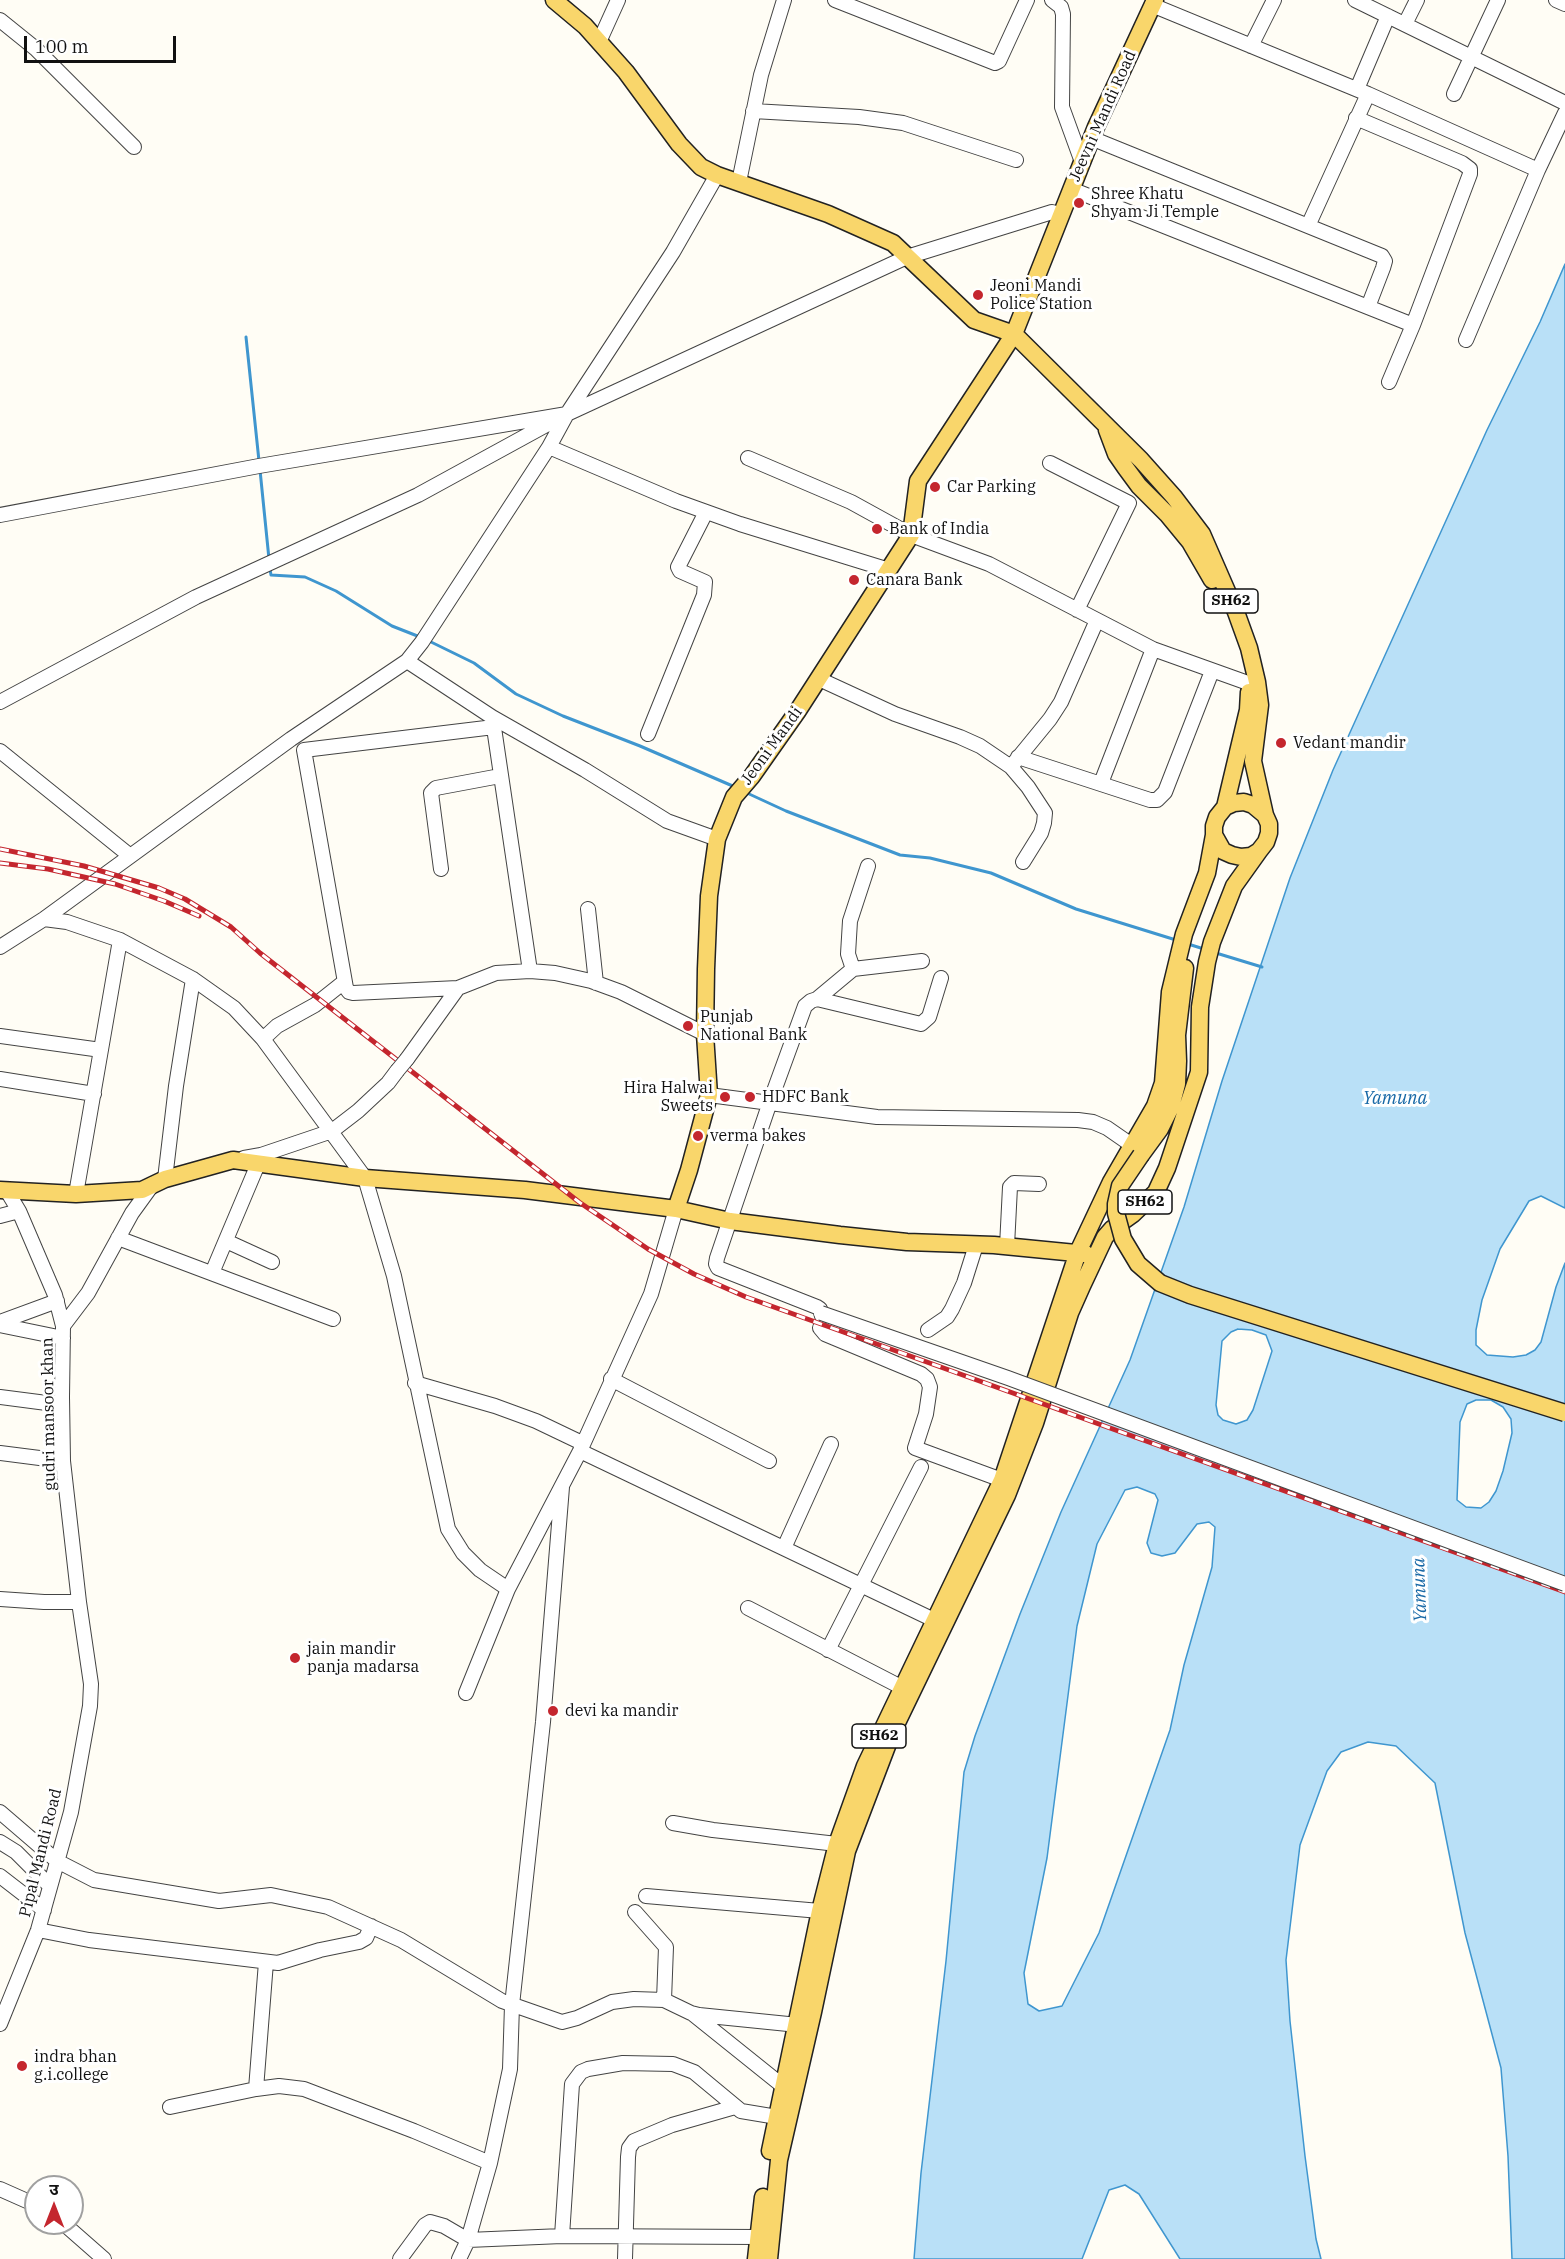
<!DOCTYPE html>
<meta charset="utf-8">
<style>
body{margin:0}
#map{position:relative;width:1565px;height:2259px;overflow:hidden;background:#fffdf5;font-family:"IBM Plex Serif","Noto Sans Devanagari",serif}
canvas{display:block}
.north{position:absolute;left:24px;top:2175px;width:60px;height:60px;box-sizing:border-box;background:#fff;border:2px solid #a0a0a0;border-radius:50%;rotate:0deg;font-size:16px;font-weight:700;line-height:24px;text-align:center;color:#111}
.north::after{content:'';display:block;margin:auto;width:21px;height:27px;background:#c4262e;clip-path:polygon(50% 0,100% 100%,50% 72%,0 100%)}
.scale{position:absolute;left:24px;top:36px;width:152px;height:27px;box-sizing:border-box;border:3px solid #111;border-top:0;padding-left:8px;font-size:18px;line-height:21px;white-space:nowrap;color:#111;-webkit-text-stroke:4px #fff;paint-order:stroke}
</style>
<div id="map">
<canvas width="1565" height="2259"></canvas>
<div class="north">उ</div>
<div class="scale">100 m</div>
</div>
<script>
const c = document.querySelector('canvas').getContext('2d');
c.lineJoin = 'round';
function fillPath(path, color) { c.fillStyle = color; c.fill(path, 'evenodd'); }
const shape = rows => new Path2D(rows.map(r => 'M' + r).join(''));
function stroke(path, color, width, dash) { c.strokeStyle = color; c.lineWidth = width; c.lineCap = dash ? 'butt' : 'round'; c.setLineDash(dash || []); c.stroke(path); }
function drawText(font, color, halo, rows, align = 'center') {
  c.font = font + ' "IBM Plex Serif",serif'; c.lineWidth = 6; c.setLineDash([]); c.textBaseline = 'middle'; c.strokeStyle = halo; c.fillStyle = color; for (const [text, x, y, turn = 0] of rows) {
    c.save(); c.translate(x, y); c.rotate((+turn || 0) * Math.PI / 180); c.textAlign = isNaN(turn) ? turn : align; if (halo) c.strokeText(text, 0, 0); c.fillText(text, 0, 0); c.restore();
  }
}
const water = shape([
 [1565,264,1565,1208,1541,1196,1529,1201,1500,1249,1482,1300,1476,1330,1476,1345,1487,1355,1513,1357,1526,1355,1535,1350,1541,1342,1556,1287,1565,1263,1565,2259,1512,2259,1508,2156,1501,2068,1465,1933,1435,1783,1396,1746,1368,1742,1341,1752,1327,1771,1300,1845,1286,1960,1290,2021,1305,2156,1316,2239,1321,2259,1180,2259,1139,2194,1125,2185,1109,2190,1082,2259,914,2259,921,2173,946,1961,964,1772,975,1736,1020,1614,1061,1512,1130,1360,1184,1207,1222,1081,1290,878,1333,770,1487,430,1540,322,1565,264],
 [1238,1329,1252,1330,1266,1335,1272,1351,1253,1410,1247,1420,1236,1424,1223,1420,1218,1415,1216,1405,1222,1341,1231,1332,1238,1329],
 [1476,1400,1491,1400,1503,1407,1511,1419,1512,1433,1503,1471,1496,1491,1489,1502,1481,1508,1466,1507,1457,1500,1460,1422,1467,1404,1476,1400],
 [1137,1487,1155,1494,1158,1500,1147,1543,1151,1553,1162,1556,1175,1553,1197,1524,1209,1522,1215,1527,1212,1567,1184,1665,1170,1730,1099,1933,1062,2006,1039,2011,1028,2004,1024,1973,1047,1858,1077,1626,1097,1544,1125,1490,1137,1487]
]);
const stream = shape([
 [246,337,259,461],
 [260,470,269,559],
 [270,569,271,575,305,577,336,591,392,626,420,637],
 [429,641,474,663,516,694,563,716,640,746,735,787],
 [747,793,786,811,900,855,930,858,991,873,1076,909,1176,940],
 [1188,944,1204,949],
 [1216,953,1262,967]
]);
const minor = shape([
 [835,0,995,63,999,61,1027,0],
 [1052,0,1061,7,1063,14,1062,107,1082,162],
 [1355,0,1565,103],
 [1556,0,1565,4],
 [1152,5,1368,94,1538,170],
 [0,20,36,49,134,147],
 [1405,24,1417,0],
 [599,42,618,0],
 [1251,46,1274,0],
 [1357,89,1388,16],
 [1454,94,1498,0],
 [753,111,859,117,903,123,1016,160],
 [1356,118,1462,163,1470,169,1470,174,1413,325],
 [1091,138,1382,256,1385,261,1383,268,1368,307],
 [739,182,761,75,784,0],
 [1071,189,1413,325,1389,382],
 [1308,226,1368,94],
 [1466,340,1538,170,1565,113],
 [549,447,676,501,740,524,889,570],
 [748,458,851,502,911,535,989,564,1153,649,1248,683],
 [1050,463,1129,503,1077,610],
 [0,515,259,466,567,414,907,257,1052,212,1061,215],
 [407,661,492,717,585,770,667,821,717,839],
 [819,679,895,714,960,737,980,746,1011,767,1028,787,1045,813,1044,823,1041,833,1023,862],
 [0,702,196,597,418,495,557,419],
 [493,721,530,971],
 [494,727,304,750,346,988,349,992,353,993,458,988,496,973,530,971,555,973,591,981,621,992,705,1034],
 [648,734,704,595,705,582,680,571,678,567,706,512],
 [0,751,129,855],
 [1018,757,1150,800,1157,800,1165,792,1212,671],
 [1014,763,1050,719,1061,702,1097,620],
 [1101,783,1153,649],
 [441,869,431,793,436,788,500,776],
 [588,909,596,983],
 [44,919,67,922,120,940,193,979,234,1008,263,1039,365,1178,394,1276,448,1529,463,1553,480,1570,508,1589],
 [0,947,44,919,291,739,407,661,422,642,549,447,567,414,673,252,717,175],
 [853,969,848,954,850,921,868,866],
 [817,999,853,969,922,961],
 [0,1036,101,1050],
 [263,1039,277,1026,315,1005,344,982],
 [407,1059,458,988],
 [0,1079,94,1094],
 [709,1095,877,1117,1078,1120,1093,1122,1107,1128,1133,1146],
 [244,1158,261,1155,332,1131,358,1111,388,1083,397,1071],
 [165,1179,176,1086,193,979],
 [76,1194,120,940],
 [0,1216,19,1211],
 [118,1238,333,1319],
 [226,1241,272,1262],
 [1007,1246,1010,1187,1014,1183,1039,1184],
 [212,1273,258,1164],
 [822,1316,820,1309,817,1307,718,1268,716,1264,717,1258,770,1102,805,1006,811,1001,817,999,921,1024,929,1017,941,978],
 [0,1322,57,1301],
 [0,1325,63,1338],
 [63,1326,88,1293,132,1213,153,1184],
 [820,1328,825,1334,921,1374,927,1379,930,1387,926,1414,915,1448,1002,1480],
 [928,1330,947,1317,952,1309,964,1283,976,1245],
 [611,1379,769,1461],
 [415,1383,495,1406,536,1421,582,1443],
 [0,1397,62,1405],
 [580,1451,934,1620],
 [0,1453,63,1461],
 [784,1548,831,1444],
 [0,1599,44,1602,79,1602],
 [748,1608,901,1687],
 [828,1650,921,1467],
 [466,1693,508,1589,580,1451,651,1294,676,1209],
 [0,1812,57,1861,94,1880,219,1901,271,1895,328,1907,401,1940,502,2001,562,2022,577,2018,612,2002,634,1999,664,2000,691,2013,699,2015,798,2025],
 [673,1823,713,1830,837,1844],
 [0,1842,16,1852,50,1886],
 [0,1876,44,1910],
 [646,1896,820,1911],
 [635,1912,666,1947,664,2000],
 [38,1930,89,1940,278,1963,320,1950,359,1942,366,1938,371,1926],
 [693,2014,784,2087],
 [0,2024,38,1930,71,1812,90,1706,91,1684,79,1602,63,1461,62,1397,63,1326,55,1295,19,1211,7,1191],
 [256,2089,266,1962],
 [170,2107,256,2089,279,2086,304,2089,414,2131,490,2163],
 [0,2189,36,2205],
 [63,2223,104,2259],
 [562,2236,572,2084,581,2072,588,2069,623,2063,673,2064,694,2072,741,2111,777,2117],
 [400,2259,425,2225,430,2222,444,2226,468,2240,562,2236,758,2237],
 [459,2259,468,2240,490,2163,510,2069,512,2005,543,1722,562,1487],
 [625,2259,628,2157,629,2148,634,2141,672,2125,735,2107]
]);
const major = shape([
 [554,0,585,26,626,72,679,144,701,167,717,175,828,214,893,243,974,320,1014,334,1141,460,1174,497,1202,534,1236,612,1249,648,1257,682,1260,705,1253,761,1265,815],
 [1107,430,1116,454,1125,467,1139,486,1167,514,1190,542,1212,580],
 [1225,807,1234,803,1244,802,1253,805,1265,815,1269,824,1269,833,1266,842,1259,851,1251,856,1241,857,1232,855,1223,851,1214,835,1214,826,1217,817,1225,807,1248,710,1249,692],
 [1141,1155,1160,1129,1171,1107,1177,1084,1178,1061,1177,1035,1185,968],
 [0,1190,76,1194,142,1190,165,1179,233,1160,365,1178,525,1190,676,1209,730,1221,840,1235,907,1242,994,1245,1086,1254],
 [676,1209,689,1170,709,1095,705,1034,706,969,709,896,717,839,734,797,752,776,797,712,911,535,918,481,1014,334,1096,127,1155,0],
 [770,2151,820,1911,837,1844,865,1766,1002,1480,1078,1252,1111,1182,1155,1106,1163,1083,1170,992,1184,934,1207,873,1214,835],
 [756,2259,763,2197],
 [769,2259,779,2160,813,2012,847,1851,892,1733,1007,1495,1035,1423,1070,1313,1082,1286,1105,1237,1112,1229,1133,1214,1156,1192,1167,1168,1199,1072,1200,1007,1207,962,1212,942,1234,886,1259,851]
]);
const rail = shape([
 [0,849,84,866,159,888,185,899,231,927,260,953,579,1202,648,1249,694,1274,746,1297,924,1361,1565,1592],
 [0,863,48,869,115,884,164,901,199,916]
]);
const minorBridge = shape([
 [397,1071,407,1059],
 [821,1313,1008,1378,1565,1584]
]);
const majorBridge = shape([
 [1141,1155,1120,1186,1116,1204,1116,1213,1123,1239,1138,1264,1160,1283,1190,1295,1565,1413]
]);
const markers = [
 [1079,203,6,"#c4262e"],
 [978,295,6,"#c4262e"],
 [935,487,6,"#c4262e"],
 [877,529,6,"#c4262e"],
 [854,580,6,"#c4262e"],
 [1281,743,6,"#c4262e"],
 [688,1026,6,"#c4262e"],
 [725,1097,6,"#c4262e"],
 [750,1097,6,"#c4262e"],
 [698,1136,6,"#c4262e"],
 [295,1658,6,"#c4262e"],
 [553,1711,6,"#c4262e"],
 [22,2066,6,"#c4262e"]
];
const shields = [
 [1231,601,54],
 [1145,1202,54],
 [879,1736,54]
];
const shieldNames = [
 ["SH62",1231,601],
 ["SH62",1145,1202],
 ["SH62",879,1736]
];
const streetNames = [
 ["Jeevni Mandi Road",1103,116,-66],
 ["Jeoni Mandi",772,746,-54],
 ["gudri mansoor khan",49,1414,-91],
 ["Pipal Mandi Road",41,1853,-76]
];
const poiNames = [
 ["Shree Khatu",1091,194],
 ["Shyam Ji Temple",1091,212],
 ["Jeoni Mandi",990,286],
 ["Police Station",990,304],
 ["Car Parking",947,487],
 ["Bank of India",889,529],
 ["Canara Bank",866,580],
 ["Vedant mandir",1293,743],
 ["Punjab",700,1017],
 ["National Bank",700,1035],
 ["Hira Halwai",713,1088,"right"],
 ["Sweets",713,1106,"right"],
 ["HDFC Bank",762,1097],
 ["verma bakes",710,1136],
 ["jain mandir",307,1649],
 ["panja madarsa",307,1667],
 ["devi ka mandir",565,1711],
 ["indra bhan",34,2057],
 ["g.i.college",34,2075]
];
const waterNames = [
 ["Yamuna",1395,1099],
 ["Yamuna",1420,1590,-92]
];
fillPath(water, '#b9e0f7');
stroke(water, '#3f96cf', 1.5);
stroke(stream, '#3f96cf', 3);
stroke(minor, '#444', 16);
stroke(major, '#222', 19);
stroke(minor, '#fff', 14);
stroke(major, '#f9d66b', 16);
stroke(rail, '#c4262e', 5);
stroke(rail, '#fff', 3, [9]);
stroke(minorBridge, '#444', 16, []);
stroke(majorBridge, '#222', 19, []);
stroke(minorBridge, '#fff', 14);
stroke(majorBridge, '#f9d66b', 16);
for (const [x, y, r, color] of markers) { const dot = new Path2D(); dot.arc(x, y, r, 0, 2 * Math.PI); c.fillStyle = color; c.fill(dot); stroke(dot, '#fff', 2); }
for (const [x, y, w] of shields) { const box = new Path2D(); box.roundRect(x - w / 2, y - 12, w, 24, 4.5); c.fillStyle = '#fff'; c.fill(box); stroke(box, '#111', 1.5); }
drawText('bold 15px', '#111', null, shieldNames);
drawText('16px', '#111', '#fff', streetNames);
drawText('16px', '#111', '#fff', poiNames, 'left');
drawText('italic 18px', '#1768a6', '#fff', waterNames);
</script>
